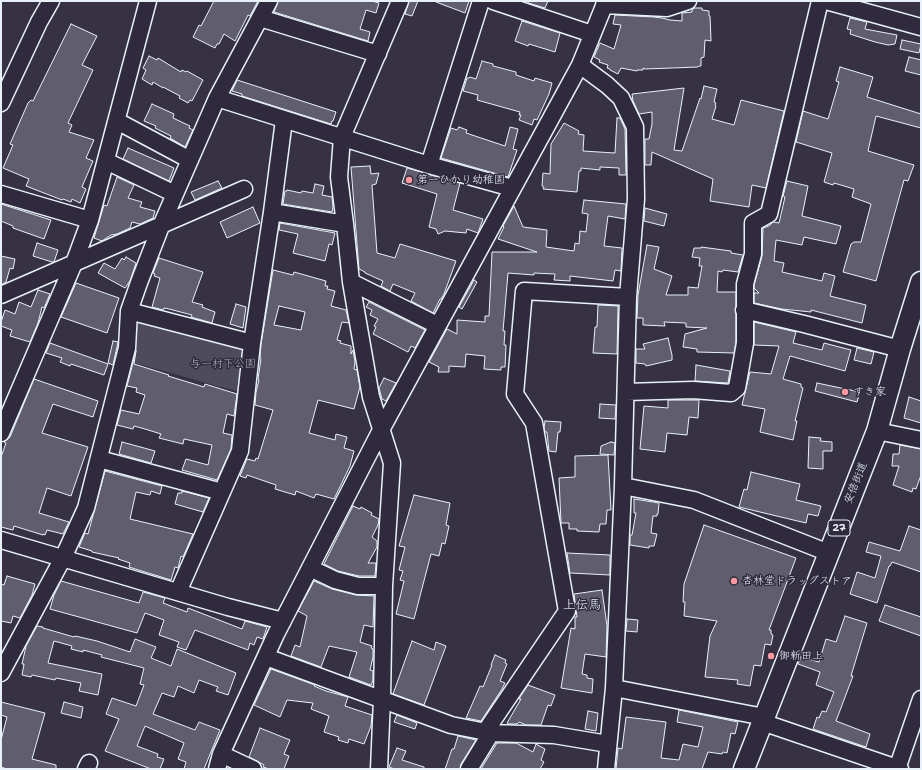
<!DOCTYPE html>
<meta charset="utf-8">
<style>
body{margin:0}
#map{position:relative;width:922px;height:770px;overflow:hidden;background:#363244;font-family:"Shantell Sans",sans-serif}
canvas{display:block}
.frame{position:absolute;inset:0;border:2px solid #e8f1f8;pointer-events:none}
</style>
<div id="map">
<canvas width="922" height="770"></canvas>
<div class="frame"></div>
</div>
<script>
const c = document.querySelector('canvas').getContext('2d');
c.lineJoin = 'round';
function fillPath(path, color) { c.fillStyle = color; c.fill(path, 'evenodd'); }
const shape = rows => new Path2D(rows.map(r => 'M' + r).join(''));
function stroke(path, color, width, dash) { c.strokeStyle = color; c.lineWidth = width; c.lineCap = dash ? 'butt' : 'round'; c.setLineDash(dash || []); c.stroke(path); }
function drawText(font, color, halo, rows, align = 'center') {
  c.font = font + ' "Shantell Sans","Klee One",sans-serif'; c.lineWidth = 3; c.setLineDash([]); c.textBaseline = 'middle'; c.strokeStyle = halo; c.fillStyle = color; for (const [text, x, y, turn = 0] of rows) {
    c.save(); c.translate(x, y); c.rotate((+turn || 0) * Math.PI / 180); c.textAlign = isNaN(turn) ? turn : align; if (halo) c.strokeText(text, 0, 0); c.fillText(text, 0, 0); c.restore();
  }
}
const green = shape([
 [136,318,247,347,243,393,131,362]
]);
const building = shape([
 [214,1,258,1,250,16,248,15,235,41,224,34,219,44,217,44,215,48,193,37,199,25,201,26,214,1],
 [278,1,372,1,379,3,376,13,366,10,360,29,370,32,368,41,274,12,278,1],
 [409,1,418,1,412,16,405,14,409,1],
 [436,1,469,1,465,13,436,2,436,1],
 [529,1,548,1,545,8,528,3,529,1],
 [694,8,702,8,702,10,709,11,709,16,710,16,711,41,705,40,704,57,701,58,701,66,699,66,698,67,645,69,643,68,643,70,637,70,637,71,621,68,618,74,610,70,610,69,607,68,608,65,599,62,600,60,594,57,600,43,614,49,621,25,613,24,615,15,654,17,662,18,670,20,682,21,682,13,692,12,692,10,694,8],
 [850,18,867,22,865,29,897,35,895,44,888,45,875,42,850,34,851,30,847,29,850,18],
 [522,21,560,33,555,52,529,44,528,46,515,41,522,21],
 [71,24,97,36,82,65,93,70,68,123,72,125,69,132,94,140,86,158,93,161,82,187,86,189,80,203,72,199,71,202,63,199,62,200,26,186,29,179,3,168,13,145,10,144,28,103,31,100,33,101,71,24],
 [902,40,921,44,919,53,900,49,902,40],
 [149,56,157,60,158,58,181,72,182,70,186,72,187,71,203,80,192,101,190,100,188,103,179,98,180,96,163,87,163,88,153,82,152,85,142,79,146,70,143,68,149,56],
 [909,57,921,60,921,75,905,71,909,57],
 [482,61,493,64,493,66,516,72,516,75,534,81,535,78,552,83,549,94,537,120,534,119,532,125,519,120,521,115,519,115,520,112,477,100,478,95,463,91,467,78,469,78,470,77,476,79,482,61],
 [840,67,873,77,867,97,921,114,921,128,876,116,868,151,914,165,908,181,904,180,876,281,843,272,851,244,854,242,861,242,871,204,852,197,854,189,834,183,833,185,824,182,832,153,796,142,803,111,828,119,839,82,836,81,840,67],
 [237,80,336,112,333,121,332,121,331,124,242,96,242,94,232,91,237,80],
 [704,86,717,89,714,102,716,103,715,105,716,106,712,119,734,125,741,100,784,111,766,188,752,185,749,207,710,201,713,179,652,152,651,165,645,165,645,139,649,139,652,124,652,112,639,114,633,101,632,94,684,88,674,150,682,151,700,98,701,99,704,86],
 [152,104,174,114,173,118,190,126,189,128,193,130,185,147,170,138,171,136,155,128,156,126,144,121,152,104],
 [617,118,620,118,625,129,626,175,619,175,619,168,600,167,600,170,581,168,581,171,579,171,577,192,543,189,544,187,542,186,543,173,550,174,551,144,564,123,579,131,578,134,584,135,583,151,615,153,617,118],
 [459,127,467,130,466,133,505,146,510,127,518,129,513,149,517,150,508,177,441,158,451,128,457,130,459,127],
 [128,148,174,168,169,181,123,159,128,148],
 [370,166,371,174,379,173,376,184,372,185,377,253,395,258,400,244,456,261,444,294,441,299,440,299,433,313,411,301,415,293,393,284,390,291,381,286,383,281,365,273,365,272,359,269,351,167,370,166],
 [407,168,460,183,453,210,483,219,478,233,467,229,466,233,445,231,438,234,436,229,429,227,437,194,402,183,407,168],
 [117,177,134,185,128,198,142,202,140,207,155,211,153,218,140,224,132,222,130,228,117,234,111,235,102,241,94,238,104,205,107,206,117,177],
 [218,181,222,188,195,200,191,192,218,181],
 [787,181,808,186,802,216,841,226,836,244,804,237,802,245,776,240,774,261,784,263,782,272,822,281,824,273,835,276,830,296,866,305,862,323,811,310,811,312,782,309,754,303,754,293,759,293,754,288,754,285,762,256,763,228,769,226,773,222,779,223,785,197,783,196,787,181],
 [315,184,324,186,322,195,332,197,333,207,332,212,283,204,285,191,287,191,287,190,301,193,302,191,313,193,315,184],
 [584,200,626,204,625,219,608,216,604,246,622,248,621,271,615,270,613,281,570,276,570,281,554,280,555,274,534,273,534,275,508,273,503,331,505,331,504,345,506,345,505,367,501,367,501,370,484,369,485,356,466,354,465,367,449,366,449,372,438,372,439,367,429,362,447,329,457,334,457,320,485,322,485,316,489,316,492,252,537,252,498,239,504,227,503,226,514,206,523,227,547,230,546,247,574,251,575,243,579,244,580,231,586,232,588,214,582,213,584,200],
 [1,204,51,220,44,239,13,228,13,226,1,221,1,204],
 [253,207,260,223,227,238,220,222,253,207],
 [645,208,667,214,664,226,644,221,645,208],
 [280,223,335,233,332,245,329,244,325,261,293,253,298,234,279,230,280,223],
 [37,243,58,250,54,262,52,262,33,256,37,243],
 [647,245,659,247,654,269,672,276,666,295,688,295,688,287,698,288,702,266,699,266,700,258,692,257,694,248,701,248,701,247,731,251,731,253,743,255,738,272,723,270,722,272,718,271,717,292,736,292,736,342,734,353,697,352,697,349,683,347,685,334,707,328,686,327,686,323,664,322,665,326,643,325,643,318,637,318,638,295,647,245],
 [1,256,15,259,13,269,10,268,6,282,1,285,1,256],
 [126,257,136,263,130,281,125,288,98,273,104,263,115,269,122,258,124,260,126,257],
 [159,258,203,272,192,302,203,305,202,307,215,312,212,323,191,317,192,315,169,309,164,308,163,310,152,307,160,278,154,276,155,274,153,273,159,258],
 [273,270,293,275,294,272,326,281,325,286,328,286,327,289,335,291,331,306,346,310,349,323,342,322,337,340,341,341,340,343,351,346,351,354,353,350,355,362,354,369,357,370,360,387,354,409,318,400,309,433,335,440,336,434,347,437,344,448,354,451,350,466,334,499,316,494,314,498,296,491,295,495,275,489,276,485,247,475,246,478,240,476,247,459,255,461,256,458,258,459,273,410,255,405,256,392,259,380,258,379,261,359,260,358,261,344,273,270],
 [279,306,305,312,301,330,274,325,279,306],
 [474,280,477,282,462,309,459,307,474,280],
 [76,283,119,298,107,333,61,317,76,283],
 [38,290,50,294,44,308,42,307,38,323,30,342,10,336,12,330,1,326,1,322,5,310,15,314,19,302,31,307,38,290],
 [369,302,425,330,415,348,411,346,408,352,373,334,376,327,374,326,378,319,370,315,372,310,366,307,369,302],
 [236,304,246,307,243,328,230,324,236,304],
 [598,305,618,306,617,354,593,353,595,327,597,327,598,305],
 [754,322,796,332,793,343,822,350,824,343,851,350,845,371,790,356,783,379,801,384,801,387,803,388,795,421,797,421,793,440,760,432,765,409,742,405,750,372,771,374,779,346,754,345,754,322],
 [668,338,672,355,672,360,646,366,645,364,636,363,636,349,645,349,643,344,668,338],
 [113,341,118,342,113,365,108,363,113,341],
 [50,343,108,364,104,375,71,364,70,366,60,362,62,358,46,353,50,343],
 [857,348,874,352,871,364,854,360,857,348],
 [136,351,134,364,169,375,168,376,204,387,205,384,237,394,234,416,227,414,223,433,232,435,231,449,217,480,182,470,186,459,208,465,212,445,184,439,183,444,159,438,161,434,145,429,134,426,133,429,117,425,121,410,139,414,145,395,136,392,137,388,127,386,136,351],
 [696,365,730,371,728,383,695,381,696,365],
 [384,378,396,383,386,401,382,399,379,388,384,378],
 [34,379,98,401,93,417,53,404,42,433,88,447,71,496,47,488,39,513,69,522,63,534,47,530,45,535,43,534,43,535,14,526,13,530,1,527,1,457,6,443,4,442,10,437,34,379],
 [817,383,860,392,857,402,815,391,817,383],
 [909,397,921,401,921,423,904,418,909,397],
 [668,400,699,400,698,418,689,417,687,435,667,433,665,452,640,449,644,406,668,408,668,400],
 [600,404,616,405,615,419,599,418,600,404],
 [545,421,561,422,560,432,558,432,556,452,549,451,547,432,545,432,544,428,545,421],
 [809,437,821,438,820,441,832,442,832,451,823,451,823,469,808,468,809,437],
 [122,442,155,451,151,463,119,454,122,442],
 [611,442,615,443,614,455,600,454,601,446,611,442],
 [900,445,921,449,921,475,916,489,913,488,912,492,893,485,899,466,892,466,893,454,899,454,900,445],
 [608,455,611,510,607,510,606,524,600,524,599,532,577,531,577,529,569,529,569,523,561,523,559,478,575,477,575,456,608,455],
 [105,471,162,486,160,494,151,491,150,495,136,492,130,519,193,534,183,557,181,556,178,568,175,567,171,580,129,567,130,563,118,559,119,558,92,552,92,551,79,547,85,533,88,534,105,471],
 [751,472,800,484,796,500,821,506,818,516,808,514,806,523,739,507,744,489,747,490,751,472],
 [182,491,209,498,203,512,175,504,178,493,182,493,182,491],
 [414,495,450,503,446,525,449,526,445,544,442,543,439,556,431,554,414,619,396,614,404,581,400,580,403,571,399,570,405,547,399,546,414,495],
 [634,499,659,503,658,514,657,514,657,516,653,516,651,533,657,534,654,546,649,546,649,548,630,545,630,535,632,535,636,513,634,513,634,499],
 [353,506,360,509,361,507,372,513,371,515,379,519,378,525,372,537,377,541,377,547,368,563,376,563,375,576,359,576,338,571,324,564,353,506],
 [704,525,796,558,769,630,771,630,771,634,773,635,771,645,765,644,761,666,754,665,750,686,737,684,738,680,705,677,710,636,717,621,684,616,685,602,683,602,684,584,704,525],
 [909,526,921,530,921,572,892,562,890,566,889,566,877,603,850,594,857,572,875,578,881,556,866,552,869,542,900,551,909,526],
 [567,553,610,555,610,575,570,573,567,553],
 [7,576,35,584,32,595,20,618,13,616,11,623,1,621,1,584,4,585,7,576],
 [61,581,139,603,143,592,165,598,163,603,187,612,188,608,242,629,245,621,267,627,263,639,257,637,254,645,250,643,248,650,195,630,186,650,177,647,179,642,159,635,164,620,145,613,137,633,50,609,54,595,61,581],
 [314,581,332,589,356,595,374,596,373,627,364,625,360,642,372,646,371,648,373,649,373,657,370,670,373,671,373,680,371,685,349,677,357,652,329,646,321,667,291,656,295,645,300,647,307,616,298,611,314,581],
 [602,590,607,626,606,657,585,654,582,674,587,675,587,678,593,679,592,693,561,688,571,628,575,629,575,617,577,617,574,594,602,590],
 [885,605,921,617,921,636,879,621,885,605],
 [845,616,867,623,851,676,853,676,836,721,870,734,866,747,813,729,817,717,819,718,822,711,826,712,834,692,816,685,820,672,798,664,801,657,819,662,826,639,836,642,845,616],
 [627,619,638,620,637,632,626,631,627,619],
 [37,626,43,627,43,628,74,637,75,636,97,641,130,652,135,639,156,647,151,658,171,666,177,649,236,673,228,695,216,691,218,687,199,680,194,693,178,686,174,697,162,693,153,714,195,730,199,722,220,730,204,769,184,769,186,762,178,759,184,743,145,726,137,746,158,754,157,757,164,759,160,769,151,769,105,751,119,719,106,714,112,698,136,706,144,685,140,684,144,668,101,657,102,655,83,650,83,652,71,649,72,646,54,641,48,663,102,674,98,695,79,691,81,683,56,678,55,680,32,675,31,677,22,675,24,664,22,664,26,646,37,626],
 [412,641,434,650,436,642,446,646,424,705,393,694,412,641],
 [495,655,506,660,505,663,507,664,500,681,505,683,502,689,481,721,466,718,480,686,483,687,492,665,491,665,495,655],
 [271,669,315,685,314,686,326,691,348,697,345,706,372,715,371,726,364,744,349,739,348,743,338,740,339,737,324,732,329,716,311,709,313,703,287,700,280,717,254,705,271,669],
 [528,685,555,695,551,706,548,705,541,725,526,725,519,722,517,724,509,724,507,723,521,699,519,699,520,697,528,685],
 [1,702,45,713,32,759,56,765,56,769,7,769,1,767,1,740,7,717,1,715,1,702],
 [64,702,83,707,81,718,61,713,64,702],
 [679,710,738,722,735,734,731,733,727,753,723,752,722,754,708,752,702,769,616,769,618,748,622,749,626,717,666,722,661,758,679,760,683,744,698,747,703,727,677,722,679,710],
 [588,711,598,713,596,731,585,729,588,711],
 [397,715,417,723,415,729,394,722,397,715],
 [260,728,290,740,284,754,289,756,284,769,269,769,263,767,264,765,257,761,249,757,260,728],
 [458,736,476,740,461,764,460,769,445,769,452,749,454,749,458,736],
 [497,743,516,743,533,752,536,744,545,749,541,760,544,762,540,769,481,769,497,743],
 [397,748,406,751,402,760,424,767,424,769,394,769,389,767,397,748]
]);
const minor = shape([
 [493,1,592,34],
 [826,1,921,27],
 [604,5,667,8,688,1],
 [260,18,378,54],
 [580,65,607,85,621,98,635,127,636,199,628,297,623,486,614,688,606,769],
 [217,98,429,165,512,188],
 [1,103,39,22,51,1],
 [117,121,190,160],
 [106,161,175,194],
 [429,165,481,1],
 [1,194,90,220],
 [272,212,345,224],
 [351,282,437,325],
 [1,295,244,189],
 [744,310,804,324,900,349],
 [129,311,252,343],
 [626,392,693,390,731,393,737,388,745,343,745,284,753,254,753,223,769,214,820,1],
 [877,431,921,440],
 [1,433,74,263,90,220,148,1],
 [99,459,222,492,240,451,252,343,272,212,284,120],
 [623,486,694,500,829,553],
 [1,540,228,607,283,621],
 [310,568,335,580,358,586,384,586],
 [178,592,222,492],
 [266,657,451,725,491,733,554,735,608,744],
 [1,673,63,558,86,508,127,348,129,311,140,280,161,226,217,98,269,1],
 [614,688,764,717],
 [762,722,900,769],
 [485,732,567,611,534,423,515,394,524,291,628,297],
 [221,754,253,769],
 [86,769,89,763],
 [217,769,221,754,276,634,310,568,381,430,580,65,606,1],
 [379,769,382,699,384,586,392,463,371,397,351,282,345,224,339,177,342,137,400,1],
 [469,769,491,733],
 [897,769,921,699]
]);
const major = shape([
 [744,769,877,431,900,349,921,282]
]);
const markers = [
 [409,180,4,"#ff9aa2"],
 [845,392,4,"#ff9aa2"],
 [734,581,4,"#ff9aa2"],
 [771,656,4,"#ff9aa2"]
];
const shields = [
 [839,528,22]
];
const shieldNames = [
 ["27",839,528]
];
const poiNames = [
 ["第一ひかり幼稚園",417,180],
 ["すき家",853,392],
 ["杏林堂ドラッグストア",742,581],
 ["御新田上",779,656]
];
const parkNames = [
 ["与一村下公園",223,364]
];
const streetNames = [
 ["安倍街道",856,483,-68]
];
const quarterNames = [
 ["上伝馬",582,606]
];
fillPath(green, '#4d4b5c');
fillPath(building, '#605e6e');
stroke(building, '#e8f1f8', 1);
stroke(minor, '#e8f1f8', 19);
stroke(major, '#e8f1f8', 23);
stroke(minor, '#2f2a3d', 16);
stroke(major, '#2f2a3d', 20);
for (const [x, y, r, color] of markers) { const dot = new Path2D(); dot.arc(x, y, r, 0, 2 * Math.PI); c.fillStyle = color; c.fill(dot); stroke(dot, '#2f2a3d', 1.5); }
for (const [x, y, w] of shields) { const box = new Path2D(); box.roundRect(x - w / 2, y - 8, w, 16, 3); c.fillStyle = '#2f2a3d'; c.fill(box); stroke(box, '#e8f1f8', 1); }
drawText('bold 10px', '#e8f1f8', null, shieldNames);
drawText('11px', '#e8f1f8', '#2f2a3d', poiNames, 'left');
drawText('11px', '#b2b7c1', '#2f2a3d', parkNames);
drawText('11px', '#e8f1f8', '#2f2a3d', streetNames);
drawText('13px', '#e8f1f8', '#2f2a3d', quarterNames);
</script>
